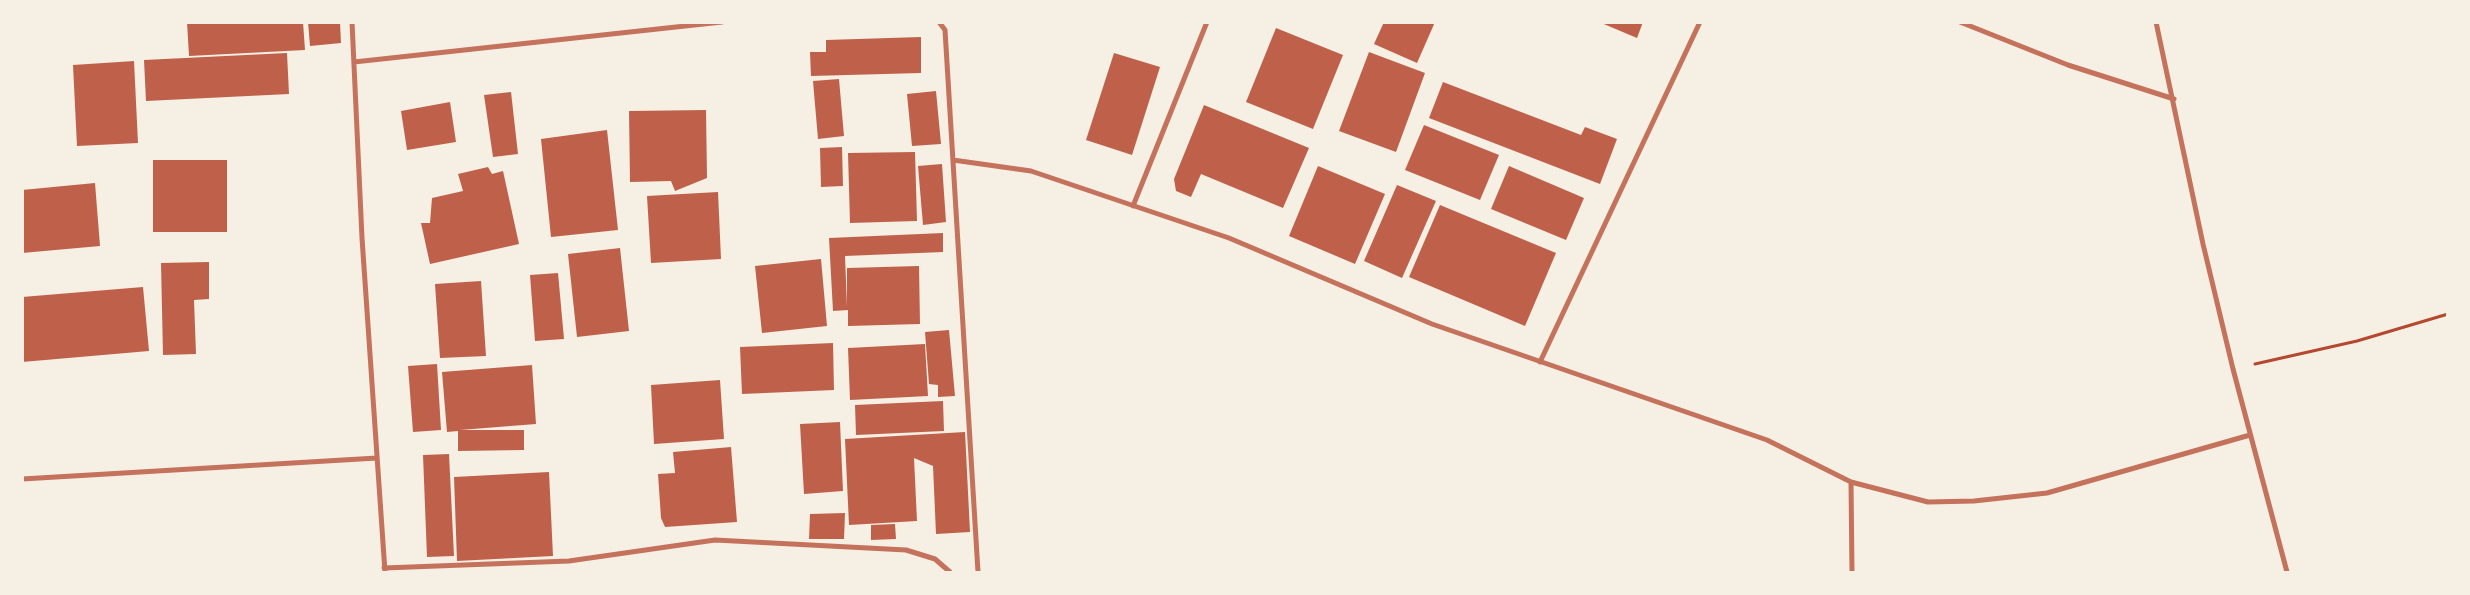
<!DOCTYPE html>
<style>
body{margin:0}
#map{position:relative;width:2470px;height:595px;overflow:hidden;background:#f6efe4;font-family:Literata,serif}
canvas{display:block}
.frame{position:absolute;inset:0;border:24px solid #f6efe4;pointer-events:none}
</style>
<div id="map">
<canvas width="2470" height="595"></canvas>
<div class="frame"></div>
</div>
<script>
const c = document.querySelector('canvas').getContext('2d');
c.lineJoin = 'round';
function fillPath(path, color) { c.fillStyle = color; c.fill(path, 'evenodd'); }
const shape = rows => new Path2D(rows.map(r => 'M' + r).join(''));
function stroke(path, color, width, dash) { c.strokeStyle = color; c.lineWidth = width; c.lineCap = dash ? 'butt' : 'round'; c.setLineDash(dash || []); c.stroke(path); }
const building = shape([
 [187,22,303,22,305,50,189,56],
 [308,22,340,22,341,43,310,46],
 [1384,22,1435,22,1417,63,1374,44],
 [1599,22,1643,22,1637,38],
 [1276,28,1343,55,1313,129,1246,102],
 [921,37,921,73,811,76,810,52,826,52,826,40],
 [1369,52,1425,73,1396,152,1339,131],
 [287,53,289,94,146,101,144,60],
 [1114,53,1160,67,1132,155,1086,140],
 [134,61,138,143,77,146,73,65],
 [839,79,844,136,818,139,813,81],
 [1443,82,1581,135,1585,127,1617,139,1600,184,1429,118],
 [936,91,941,144,912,146,907,94],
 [511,92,518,154,493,157,484,95],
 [450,102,456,142,407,150,401,111],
 [1204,105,1309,148,1283,208,1201,174,1191,197,1176,191,1174,179],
 [706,110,707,178,675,191,671,181,630,182,629,111],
 [1424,125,1499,155,1480,200,1405,170],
 [607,130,618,230,551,237,541,139],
 [842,147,843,186,821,187,820,148],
 [915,152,917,221,850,223,848,153],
 [153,160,227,160,227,232,153,232],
 [942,164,946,222,923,225,918,166],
 [1318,166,1385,194,1355,264,1289,236],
 [1509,166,1584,198,1566,240,1491,209],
 [488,167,492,174,503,171,519,244,430,264,421,223,430,223,432,198,463,191,458,174],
 [95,183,100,246,22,253,22,190],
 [1397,185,1436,201,1402,278,1364,261],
 [718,192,721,259,651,263,647,196],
 [1440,205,1556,253,1525,326,1409,277],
 [943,233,943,252,845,256,847,307,847,268,919,266,920,324,848,326,848,310,833,311,829,238],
 [620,248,629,331,577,337,568,254],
 [821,259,827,326,762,333,755,266],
 [209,262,209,299,194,300,196,354,163,355,161,263],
 [558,273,564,339,535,341,530,275],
 [481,281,486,356,440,358,435,284],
 [143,287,149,351,22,362,22,297],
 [949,330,955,396,938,397,938,385,929,384,925,332],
 [833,343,834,390,742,394,740,347],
 [925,344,928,396,850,400,848,348],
 [437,364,441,430,413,432,408,366],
 [532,365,536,424,460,430,524,430,524,450,458,451,458,431,447,432,442,372],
 [720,380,724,439,654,444,651,385],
 [943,401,944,431,856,435,855,405],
 [840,422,843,491,804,494,800,424],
 [965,432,970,532,936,534,933,466,914,458,917,521,849,525,845,439],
 [731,447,737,522,665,527,661,518,658,474,675,473,673,452],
 [449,454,454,556,427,557,423,455],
 [549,472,553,556,457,561,454,477],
 [845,513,844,539,809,539,810,514],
 [895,524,896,539,871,540,871,525]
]);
const path = shape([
 [2255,364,2357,341,2448,314]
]);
const minor = shape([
 [352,22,362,238,385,572],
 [939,22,945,30,978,572],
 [1960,22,2068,65,2174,99],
 [2156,22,2203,244,2233,369,2287,572],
 [354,62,722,22],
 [953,160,1031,171,1229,238,1432,324,1767,440,1851,482,1928,502,1974,501,2047,493,2250,435],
 [1133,206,1207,22],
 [1540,362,1700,22],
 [22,479,377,458],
 [1851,482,1852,572],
 [384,568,569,561,715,540,906,550,935,559,950,572]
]);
fillPath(building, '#bf614a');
stroke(path, '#b5482f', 3);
stroke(minor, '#c5725c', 5);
</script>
